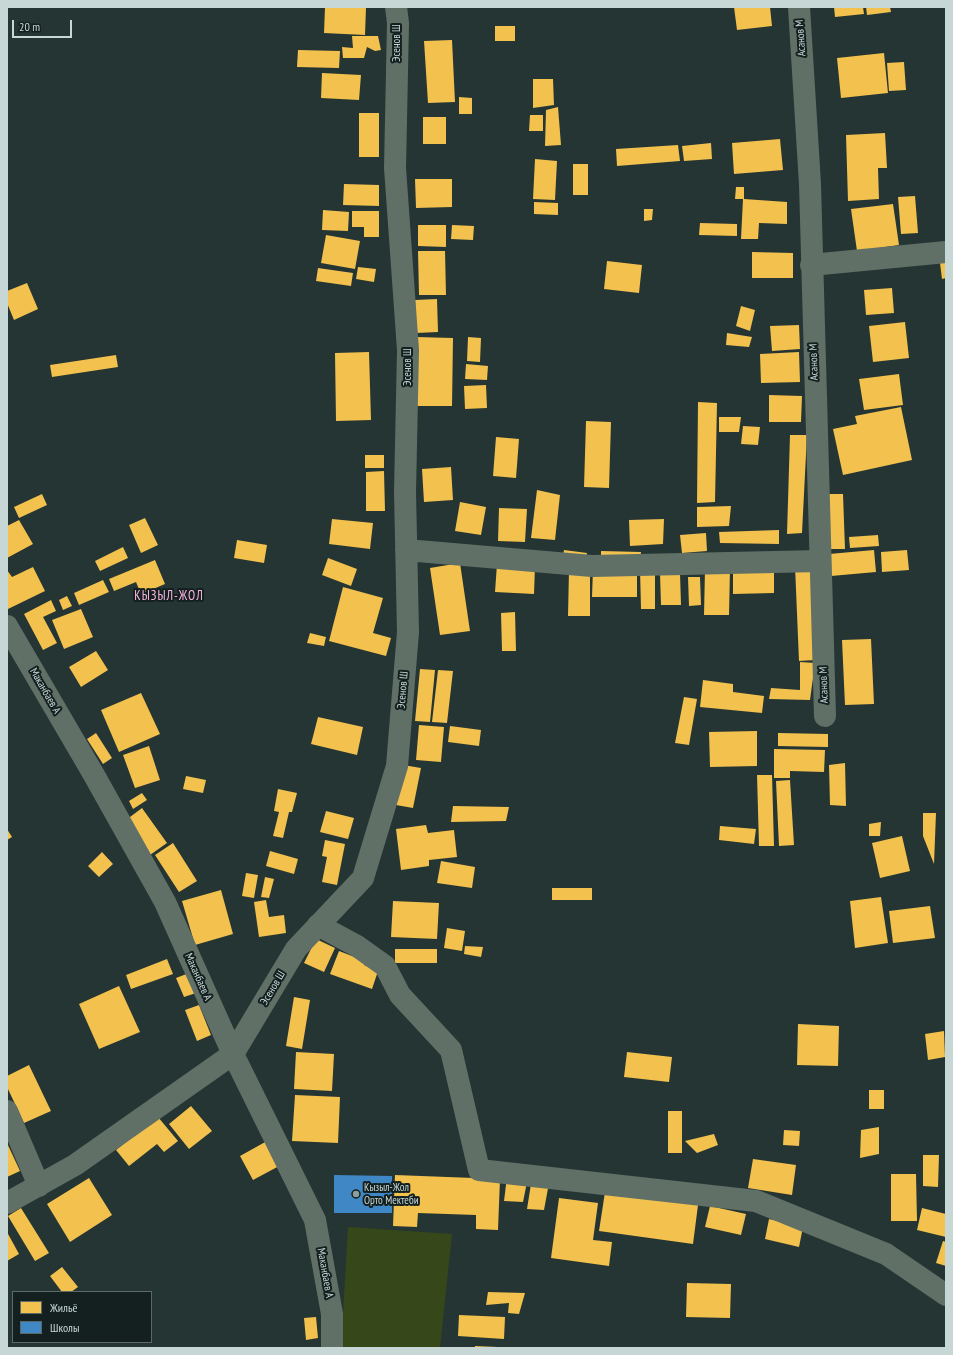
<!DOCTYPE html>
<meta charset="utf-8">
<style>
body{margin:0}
#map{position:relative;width:953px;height:1355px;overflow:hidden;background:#253533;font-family:"PT Sans Narrow",sans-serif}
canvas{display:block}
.frame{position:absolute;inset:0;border:8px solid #c7d7d5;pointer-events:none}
.legend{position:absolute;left:12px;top:1291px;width:140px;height:52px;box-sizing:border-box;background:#13201f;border:1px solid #5b6968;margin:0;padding:5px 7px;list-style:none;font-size:12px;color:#c7d7d5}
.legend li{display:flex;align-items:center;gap:8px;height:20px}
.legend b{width:20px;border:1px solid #5b6968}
.scale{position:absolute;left:12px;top:20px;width:60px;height:18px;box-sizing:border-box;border:2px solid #c7d7d5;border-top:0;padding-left:5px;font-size:12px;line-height:14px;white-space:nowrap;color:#c7d7d5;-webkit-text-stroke:3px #13201f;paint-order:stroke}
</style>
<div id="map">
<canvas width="953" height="1355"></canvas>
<div class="frame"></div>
<ul class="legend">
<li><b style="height:11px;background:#f2c14e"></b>Жильё</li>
<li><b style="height:11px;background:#3f88c5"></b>Школы</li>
</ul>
<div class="scale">20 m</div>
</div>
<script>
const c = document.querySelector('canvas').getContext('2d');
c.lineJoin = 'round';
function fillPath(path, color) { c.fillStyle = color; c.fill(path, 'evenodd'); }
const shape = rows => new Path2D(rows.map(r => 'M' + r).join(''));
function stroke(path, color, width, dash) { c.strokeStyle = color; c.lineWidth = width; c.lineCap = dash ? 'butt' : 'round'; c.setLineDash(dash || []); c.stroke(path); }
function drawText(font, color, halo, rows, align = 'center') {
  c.font = font + ' "PT Sans Narrow",sans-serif'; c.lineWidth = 4; c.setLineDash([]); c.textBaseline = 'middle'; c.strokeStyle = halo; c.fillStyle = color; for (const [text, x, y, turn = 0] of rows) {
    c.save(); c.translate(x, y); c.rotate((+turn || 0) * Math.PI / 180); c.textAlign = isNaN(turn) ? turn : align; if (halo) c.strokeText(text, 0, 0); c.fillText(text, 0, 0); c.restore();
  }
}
const green = shape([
 [348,1227,452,1234,440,1348,341,1348]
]);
const homes = shape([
 [325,7,366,7,365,35,324,33],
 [734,7,770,7,772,26,737,30],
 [834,7,863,7,864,14,835,17],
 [866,7,890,7,891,12,867,15],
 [495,26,515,26,515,41,495,41],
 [352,36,378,36,381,50,375,51,367,47,364,58,343,58,342,47,353,48],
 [452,40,455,102,428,103,424,41],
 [298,50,340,51,339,68,297,67],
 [884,53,888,93,841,98,837,58],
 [904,62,906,90,889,91,887,63],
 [322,73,361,75,359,100,321,98],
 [533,79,553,79,554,105,533,108],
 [459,97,472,98,472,114,459,114],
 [558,107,561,145,545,146,546,110],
 [359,113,379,113,379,157,359,157],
 [530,115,543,115,543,131,529,131],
 [423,117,446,117,446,144,423,144],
 [885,133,887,168,878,168,879,199,848,201,846,135],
 [780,139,783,170,734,174,732,143],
 [711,143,712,159,684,161,682,146],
 [678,145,680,161,617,166,616,149],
 [535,159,557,161,555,200,533,199],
 [573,164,588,164,588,195,573,195],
 [415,179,452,179,452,207,416,208],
 [344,184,379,185,379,206,343,205],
 [736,187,744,187,744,199,787,202,787,224,759,223,758,239,741,239,743,199,735,199],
 [915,196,918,233,901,234,898,197],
 [534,202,558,203,558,215,534,214],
 [893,204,899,245,857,251,851,209],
 [644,209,653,209,652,220,644,221],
 [323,210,349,212,348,231,322,230],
 [352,211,379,211,379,237,364,237,364,227,352,227],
 [700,223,737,224,737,236,699,235],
 [418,225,446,225,446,247,418,246],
 [452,225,474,226,473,240,451,239],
 [326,235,360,241,355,269,321,263],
 [418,251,445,251,446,295,419,295],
 [752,252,793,253,793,278,752,278],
 [607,261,642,265,639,293,604,289],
 [946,262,946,278,942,279,940,263],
 [358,267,376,269,374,282,356,279],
 [318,268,353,273,351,286,316,281],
 [27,283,38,309,14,320,7,303,7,291],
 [892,288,894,313,866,315,864,290],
 [437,299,438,332,416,333,415,300],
 [741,306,755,310,750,331,736,326],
 [905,322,909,358,873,362,869,326],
 [799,325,800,349,772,351,770,326],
 [727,333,752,337,749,347,726,345],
 [416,337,453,338,452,406,416,406],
 [468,337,481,338,480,362,467,361],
 [369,352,371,420,336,421,335,353],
 [799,352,800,382,761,383,760,354],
 [116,355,118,367,52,377,50,365],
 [466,364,488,366,487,380,465,379],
 [899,374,903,405,864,410,859,379],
 [486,385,487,408,465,409,464,386],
 [769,395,802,396,801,422,769,422],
 [698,402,717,403,715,502,697,503],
 [901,407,912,460,843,475,833,429,857,424,855,416],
 [719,417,741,417,739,432,719,432],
 [586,421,611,422,609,488,584,487],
 [743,426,760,427,758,445,741,444],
 [790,435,807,435,802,533,787,534],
 [496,437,519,439,516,478,493,476],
 [365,455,384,455,384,468,365,468],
 [451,467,453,500,424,502,422,469],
 [384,471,385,511,366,511,366,472],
 [537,490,560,495,555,540,531,538],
 [42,494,47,505,19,518,14,507],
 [828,494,843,494,845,549,829,549],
 [460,502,486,507,481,535,455,531],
 [731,506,729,526,697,527,697,507],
 [499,508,527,509,525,542,498,541],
 [145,518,158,545,141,553,129,525],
 [332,519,373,523,370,549,329,544],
 [664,519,663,544,630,546,629,520],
 [19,520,33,544,7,558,7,526],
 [779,530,779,544,720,543,719,532],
 [706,533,707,551,682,553,680,535],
 [878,535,879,546,850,548,849,537],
 [237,540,267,545,264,563,234,558],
 [123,547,128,558,100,571,95,561],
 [564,550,587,553,585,563,562,561],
 [874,550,876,572,831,576,829,554],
 [907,550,909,570,882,572,881,552],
 [601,551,641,552,640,562,601,562],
 [328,558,357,569,351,586,322,575],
 [155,560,165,584,141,594,136,582,114,591,109,579],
 [460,563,470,631,440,635,430,568],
 [497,564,535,566,534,594,495,592],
 [795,566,812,566,815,660,799,661],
 [33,567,45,591,8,609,7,570,12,577],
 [733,567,774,567,774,593,733,594],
 [593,569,637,569,637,597,592,597],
 [640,569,655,569,655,609,641,609],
 [705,569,730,569,729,615,704,615],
 [569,570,590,570,590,616,568,616],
 [680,573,681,605,661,605,660,574],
 [688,577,700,577,701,605,689,606],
 [103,580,109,592,79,605,74,593],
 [343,587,383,598,373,633,391,638,386,656,329,641],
 [67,596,72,606,63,610,59,600],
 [51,600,56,611,43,617,57,643,43,650,24,614],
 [81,609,93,637,64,649,52,620],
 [515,612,516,651,502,651,501,613],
 [310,633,326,637,324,646,307,643],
 [871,639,874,704,845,705,842,640],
 [96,651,108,670,81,687,69,667],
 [800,662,815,663,810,700,769,699,771,688,800,690],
 [420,669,435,670,430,722,415,721],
 [438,670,453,671,447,723,432,722],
 [703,680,733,684,733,692,764,696,762,713,700,707],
 [141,693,160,734,119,752,101,710],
 [684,697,697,699,689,745,675,743],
 [318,717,363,727,357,755,311,744],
 [419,725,444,727,441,762,416,760],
 [450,726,481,730,479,746,448,742],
 [757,731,757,766,710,767,709,732],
 [96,733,112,758,103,764,87,739],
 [778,733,828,734,828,747,778,746],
 [149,746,160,780,135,788,123,755],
 [774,749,825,750,824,772,790,771,790,778,774,778],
 [845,763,846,806,830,805,829,765],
 [403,765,421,768,413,808,396,805],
 [757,775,772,775,774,846,759,846],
 [186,776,206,780,203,793,183,789],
 [790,780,794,845,779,846,776,781],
 [278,789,297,793,292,812,289,812,283,838,273,836,279,812,274,811],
 [142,793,147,800,133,809,129,801],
 [453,806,509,807,506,821,451,822],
 [142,808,167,843,150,855,126,820],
 [326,811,354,818,348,839,320,832],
 [923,813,936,813,934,864,923,836],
 [881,822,880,836,869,836,869,824],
 [426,825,428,833,454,830,457,857,429,860,429,866,401,870,396,829],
 [720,826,756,829,754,844,719,840],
 [7,829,12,837,7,840],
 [902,836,910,871,880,878,872,843],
 [325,840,345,844,337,885,322,882,327,857,322,856],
 [173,843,197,881,179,892,155,855],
 [270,851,298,859,294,874,266,866],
 [102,852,113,864,99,877,88,866],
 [441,861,475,867,472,888,437,883],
 [246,873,258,875,254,898,242,896],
 [265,877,274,879,269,898,261,897],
 [552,888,592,888,592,900,552,900],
 [221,890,233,934,195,945,182,901],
 [881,897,888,943,855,948,850,901],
 [266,900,269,917,284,915,286,933,259,937,254,902],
 [393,901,439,903,437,939,391,937],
 [930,906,935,938,893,943,889,911],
 [447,928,465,931,462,951,444,948],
 [316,939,335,948,324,972,304,963],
 [465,946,483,947,481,957,464,954],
 [395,949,437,949,437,963,395,963],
 [339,951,365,961,364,965,378,971,372,989,330,974],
 [167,959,173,974,131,989,126,975],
 [189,973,196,993,184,997,176,978],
 [119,986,140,1032,99,1049,79,1004],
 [294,997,310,1000,302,1049,286,1046],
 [199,1005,211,1035,197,1041,185,1010],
 [798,1024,839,1026,838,1066,797,1065],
 [944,1031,945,1057,928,1060,925,1034],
 [296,1052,334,1054,332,1091,294,1089],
 [627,1052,672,1057,669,1082,624,1077],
 [29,1065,51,1111,24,1123,7,1087,7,1076],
 [869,1090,884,1090,884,1109,869,1109],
 [295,1095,340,1097,338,1143,292,1141],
 [191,1106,212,1131,189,1149,169,1124],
 [668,1111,682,1111,682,1153,668,1153],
 [158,1117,178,1141,164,1152,157,1144,129,1166,116,1150],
 [879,1127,879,1154,860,1158,861,1130],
 [784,1130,800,1131,799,1146,783,1145],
 [714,1134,718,1145,697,1153,685,1141],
 [267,1141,281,1165,253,1180,240,1156],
 [7,1143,20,1171,7,1177],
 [923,1155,939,1155,938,1187,923,1186],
 [753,1159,796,1165,792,1195,748,1188],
 [891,1174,916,1174,917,1221,891,1221],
 [395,1175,500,1179,498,1230,476,1229,476,1215,418,1213,417,1227,393,1226],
 [507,1177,528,1177,523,1202,504,1201],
 [89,1178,112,1215,70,1242,47,1204],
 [549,1183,544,1210,527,1209,531,1184],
 [605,1192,698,1205,693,1244,599,1231],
 [559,1198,598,1203,593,1240,612,1242,609,1266,551,1258],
 [710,1206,746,1214,741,1235,705,1227],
 [21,1208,49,1253,35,1261,8,1216],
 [922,1208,946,1214,946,1237,917,1230],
 [769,1219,803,1227,799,1247,765,1239],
 [7,1232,19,1254,7,1261],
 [943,1241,946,1242,946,1266,936,1263],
 [62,1267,78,1287,71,1292,62,1292,50,1276],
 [687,1283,731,1284,730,1318,686,1317],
 [488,1292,525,1293,519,1314,508,1313,509,1303,486,1305],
 [459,1315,505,1317,504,1339,458,1336],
 [316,1317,318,1338,306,1340,304,1318],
 [475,1346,498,1347,498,1348,475,1348]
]);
const schools = shape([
 [334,1175,392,1176,392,1213,334,1213]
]);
const street = shape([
 [799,7,810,184,825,716],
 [811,265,946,252],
 [406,550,592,566,820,561],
 [7,626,94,775,165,902,233,1054,315,1220,332,1314,332,1348],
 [318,925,357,946,385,966,400,995,451,1050,479,1170,756,1201,886,1254,946,1295],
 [7,1111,39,1186],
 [7,1203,75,1165,233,1054,296,949,363,878,397,766,408,632,405,492,408,350,395,168,398,23,396,7]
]);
const markers = [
 [356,1194,4,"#8e9e9c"]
];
const streetNames = [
 ["Асанов М",801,38,-94],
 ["Эсенов Ш",397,43,-90],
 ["Асанов М",814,362,-92],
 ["Эсенов Ш",408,367,-90],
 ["Асанов М",824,685,-92],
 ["Эсенов Ш",403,690,-85],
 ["Маканбаев А",45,691,60],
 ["Маканбаев А",198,977,66],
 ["Эсенов Ш",273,988,-59],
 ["Маканбаев А",325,1273,80]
];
const poiNames = [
 ["Кызыл-Жол",364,1188],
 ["Орто Мектеби",364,1201]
];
const quarterNames = [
 ["КЫЗЫЛ-ЖОЛ",169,596]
];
fillPath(green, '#364719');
fillPath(homes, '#f2c14e');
fillPath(schools, '#3f88c5');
stroke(street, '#607067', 22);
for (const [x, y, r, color] of markers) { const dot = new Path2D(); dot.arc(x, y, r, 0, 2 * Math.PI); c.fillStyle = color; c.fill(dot); stroke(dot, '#13201f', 1.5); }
drawText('11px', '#c7d7d5', '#13201f', streetNames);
drawText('11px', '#c7d7d5', '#13201f', poiNames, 'left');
c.letterSpacing = '1px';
drawText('13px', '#fcb5e1', '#13201f', quarterNames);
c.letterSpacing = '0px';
</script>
